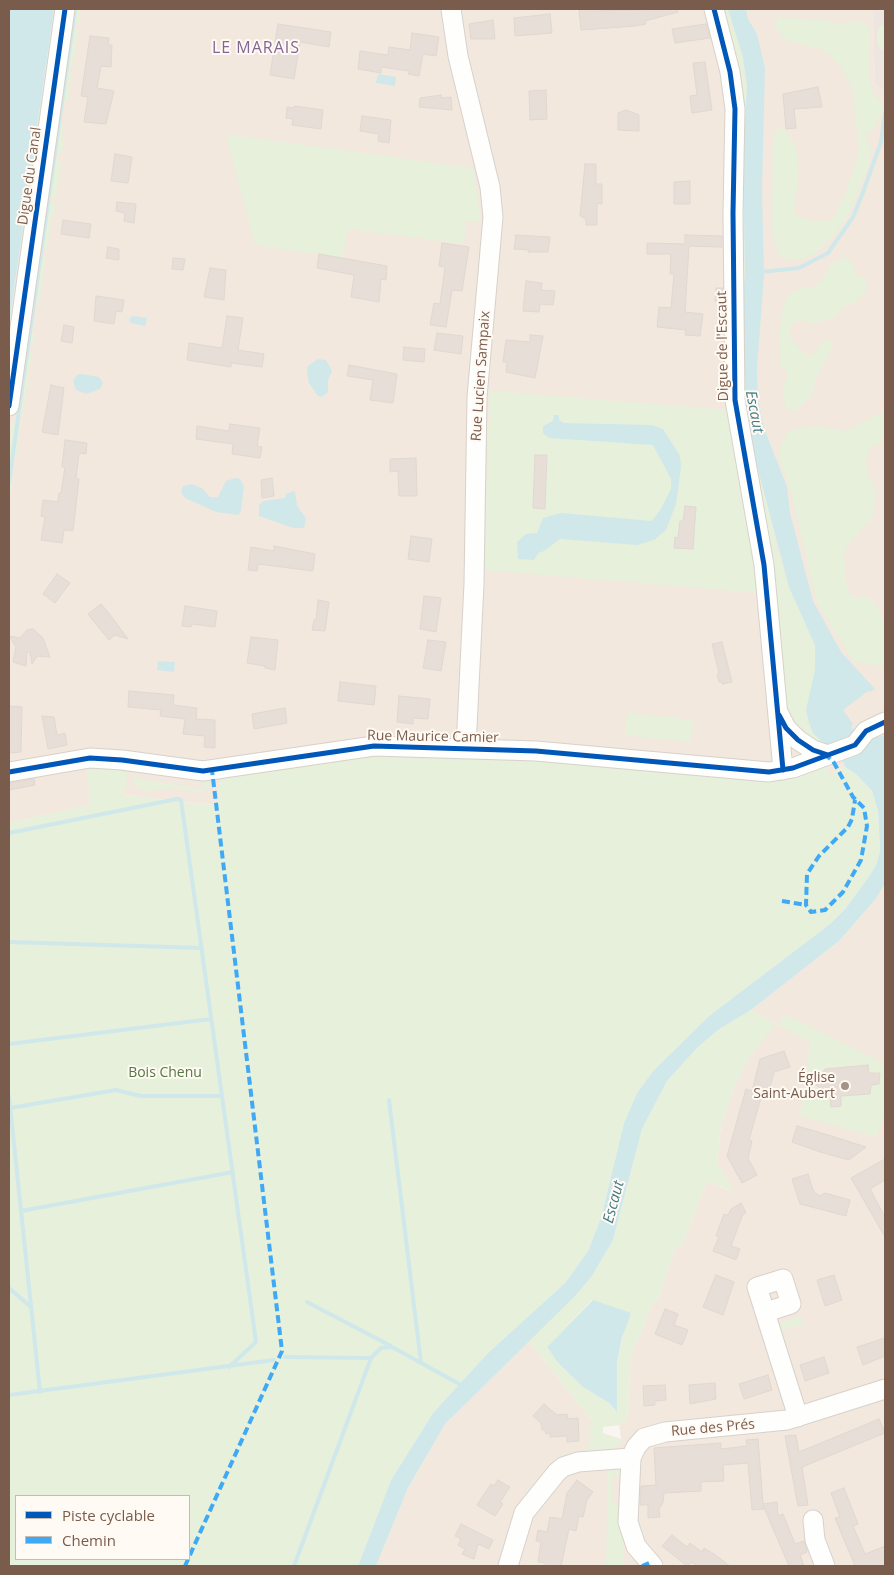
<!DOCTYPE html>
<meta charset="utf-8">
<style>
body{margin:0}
#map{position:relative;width:894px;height:1575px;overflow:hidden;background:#f9f5f0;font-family:"Open Sans",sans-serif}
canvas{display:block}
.frame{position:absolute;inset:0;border:10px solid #7a5c4d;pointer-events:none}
.legend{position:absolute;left:15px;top:1495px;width:175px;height:65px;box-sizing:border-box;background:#fffaf3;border:1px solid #cabbb1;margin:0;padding:6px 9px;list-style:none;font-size:15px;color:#7a5c4d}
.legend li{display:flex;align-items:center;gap:10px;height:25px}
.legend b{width:25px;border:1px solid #cabbb1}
</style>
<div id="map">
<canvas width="894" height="1575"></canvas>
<div class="frame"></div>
<ul class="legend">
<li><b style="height:6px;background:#0057b8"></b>Piste cyclable</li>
<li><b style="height:6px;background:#3fa9f5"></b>Chemin</li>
</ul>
</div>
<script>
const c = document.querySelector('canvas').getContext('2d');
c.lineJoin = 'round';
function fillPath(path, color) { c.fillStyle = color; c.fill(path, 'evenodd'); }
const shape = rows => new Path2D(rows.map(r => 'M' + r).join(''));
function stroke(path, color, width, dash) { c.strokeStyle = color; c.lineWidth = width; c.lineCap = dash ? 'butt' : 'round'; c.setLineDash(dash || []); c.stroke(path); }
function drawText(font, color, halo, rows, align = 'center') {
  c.font = font + ' "Open Sans",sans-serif'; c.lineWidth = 4; c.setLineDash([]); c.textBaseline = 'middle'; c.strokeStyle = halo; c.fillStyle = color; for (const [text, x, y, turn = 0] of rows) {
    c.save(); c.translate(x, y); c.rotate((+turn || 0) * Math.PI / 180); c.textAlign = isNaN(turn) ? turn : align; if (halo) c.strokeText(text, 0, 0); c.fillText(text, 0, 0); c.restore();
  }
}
const residential = shape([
 [54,9,873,9,875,82,885,91,885,735,875,736,842,755,845,767,830,775,219,783,220,800,212,805,124,795,87,767,91,805,9,823,9,326],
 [885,884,885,1566,376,1566,408,1488,445,1424,528,1340,602,1433,621,1439,619,1423,627,1421,631,1355,653,1303,658,1298,676,1248,682,1246,707,1181,731,1191,717,1162,721,1124,735,1086,749,1058,775,1024,751,1010,839,941,875,900]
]);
const industrial = shape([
 [873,9,885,9,885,91,875,83]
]);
const green = shape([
 [54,9,60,9,9,369,9,325],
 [69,9,81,9,79,23,70,22],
 [719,9,728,9,746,70,747,86,743,159,745,295,772,519,777,547,789,587,815,645,815,670,807,716,813,733,836,748,804,739,785,711,774,573,759,510],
 [779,17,824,20,841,24,854,21,865,23,870,29,869,76,874,95,882,102,883,110,879,119,871,131,865,135,871,149,870,162,849,214,836,233,820,249,810,257,794,260,784,258,777,251,772,231,773,135,778,128,786,131,797,149,798,182,794,210,799,217,816,222,827,222,835,215,845,195,859,150,853,92,846,76,839,65,824,50,785,40,774,26],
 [885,24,885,50,881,50,877,43,877,33,880,26],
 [69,28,79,30,72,67,61,65],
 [60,70,72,72,68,101,56,100],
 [56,124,64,125,62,136,65,137,63,153,48,151],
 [226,134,473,168,481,222,467,221,464,244,348,229,343,258,255,245],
 [47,159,62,161,56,198,44,197],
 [44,202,56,203,52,222,38,220],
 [38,222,51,224,47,250,38,249],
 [37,255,46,256,39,305,28,303],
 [844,257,851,260,857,276,866,279,868,284,865,292,857,302,846,305,832,319,820,322,808,323,801,320,796,321,792,325,789,334,792,340,806,355,812,355,823,341,828,339,831,342,832,349,815,379,813,394,795,412,787,410,782,391,788,373,780,364,779,336,783,305,788,295,802,288,812,287,823,280,829,265],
 [22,332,35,334,33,348,24,347],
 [24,353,32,354,29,372,17,370],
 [17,374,29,375,22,419,11,415],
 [490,391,732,410,744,479,740,493,747,504,760,593,483,570],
 [885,410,885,439,871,447,866,456,868,475,877,490,872,519,848,544,844,552,846,583,850,592,854,597,867,596,874,602,882,618,885,615,885,666,854,662,817,603,791,492,778,456,783,440,790,430,816,426,847,431],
 [12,423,21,424,16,459,9,458,9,429],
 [9,468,14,468,9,504],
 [627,713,693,720,691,742,625,735],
 [359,754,827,763,830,775,845,767,856,774,872,791,878,811,880,851,876,865,868,878,846,908,830,924,709,1016,653,1071,637,1093,624,1123,601,1218,588,1251,565,1283,488,1353,433,1413,391,1480,358,1566,9,1566,9,823,90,805,87,766,128,769,124,795,211,805,220,800,218,788,223,777],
 [16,1496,189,1496,189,1559,16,1559],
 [139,770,138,779,203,789,204,778,210,783,210,787,202,792,174,788,152,791,141,790,133,782,134,775],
 [751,1010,776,1024,787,1015,885,1064,885,1111,877,1137,800,1116,810,1042,776,1024,749,1058,735,1086,721,1124,717,1162,733,1188,732,1191,707,1181,682,1246,676,1248,658,1298,653,1303,631,1355,627,1421,620,1423,620,1425,603,1427,603,1433,621,1440,621,1444,608,1450,588,1452,590,1427,594,1423,528,1340,577,1294,592,1276,613,1240,642,1129,667,1081,698,1047,718,1030],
 [592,1300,625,1328,617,1362,616,1411,609,1403,583,1387,558,1363,547,1347],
 [801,1316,803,1325,777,1331,778,1323],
 [608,1465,622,1471,623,1475,613,1475,612,1504,623,1504,624,1566,606,1566]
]);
const water = shape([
 [9,9,54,9,9,325],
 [728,9,746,9,748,19,757,34,765,68,762,189,764,275,757,369,758,400,764,428,787,487,790,513,813,601,841,652,875,689,870,692,868,691,843,710,853,724,851,727,863,740,885,735,885,884,875,900,839,941,751,1010,718,1030,698,1047,667,1081,642,1129,613,1240,592,1276,577,1294,445,1424,408,1488,376,1566,358,1566,391,1480,433,1413,488,1353,565,1283,588,1251,601,1218,624,1123,637,1093,653,1071,709,1016,830,924,846,908,868,878,876,865,880,851,878,811,872,791,856,774,845,767,841,755,836,748,821,741,813,733,809,723,806,710,815,670,815,645,789,587,741,405,740,346,745,273,743,159,747,86,743,57],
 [378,74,396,77,395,86,376,83],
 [132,316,147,318,145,326,131,323,129,320],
 [318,359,326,360,332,371,328,380,328,392,322,397,318,396,309,383,307,371,308,366],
 [81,374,99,377,103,383,100,389,86,394,76,390,73,381,77,375],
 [554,415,559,415,559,420,564,423,651,425,663,429,680,456,681,467,676,504,666,530,654,540,637,545,560,539,544,551,538,553,534,560,518,559,517,542,526,534,537,533,543,518,561,513,652,521,661,509,671,489,671,479,653,445,549,438,543,433,543,426,553,421],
 [235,478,240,479,244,486,241,511,238,515,216,512,185,498,181,492,183,486,192,484,203,489,210,497,218,497,226,481],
 [295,491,297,506,306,518,304,528,293,528,259,516,259,505,263,501,285,498,286,494],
 [158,661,175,662,174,672,157,670],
 [593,1300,631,1313,622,1338,617,1362,617,1412,609,1403,583,1387,558,1363,547,1347]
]);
const stream = shape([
 [760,272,799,268,828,253,853,217,862,195,881,142,885,113],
 [9,482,75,9],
 [9,833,177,799,181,800,256,1342,229,1367],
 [9,942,202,948],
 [9,1044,211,1019],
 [9,1096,40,1392],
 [389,1100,421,1363],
 [10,1108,116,1090,141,1096,222,1096],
 [21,1211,233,1172],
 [9,1288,31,1307],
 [307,1302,391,1346],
 [285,1357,371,1358,381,1348,392,1347,463,1386],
 [9,1395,274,1360],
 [294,1566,371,1358]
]);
const building = shape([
 [590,9,590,11,677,9,678,12,645,21,646,24,635,26,581,30,579,10,590,9],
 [550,14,552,33,515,36,514,18,550,14],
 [493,20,495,39,471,39,469,24,493,20],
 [278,24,331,32,329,47,300,42,294,79,270,75,278,24],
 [706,24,710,38,675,43,672,29,706,24],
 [412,33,439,37,436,56,423,54,419,76,408,74,409,71,381,67,381,73,358,69,360,51,388,55,389,47,410,50,412,33],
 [90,36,109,38,108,45,112,45,111,67,101,66,97,88,114,91,106,124,84,122,88,97,81,96,90,36],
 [705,62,712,110,692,113,690,96,697,95,693,63,705,62],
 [818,87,822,107,794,109,796,128,786,129,783,94,818,87],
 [546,90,547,119,530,120,529,91,546,90],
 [441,95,441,98,451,97,452,110,419,107,420,98,441,95],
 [295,106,323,110,321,129,292,125,293,119,286,118,287,107,294,108,295,106],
 [626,110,639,115,639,131,618,130,618,113,626,110],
 [362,116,391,120,389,143,378,141,379,134,360,131,362,116],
 [115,154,132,157,128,183,111,181,115,154],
 [585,164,596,164,596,184,602,184,602,204,597,203,597,225,586,225,586,219,580,216,585,164],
 [690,181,690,204,674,204,674,182,690,181],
 [117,202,136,204,134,223,124,221,125,213,116,211,117,202],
 [63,220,91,224,89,238,61,234,63,220],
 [516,235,550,237,548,252,528,252,529,250,514,249,516,235],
 [685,235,722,236,722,247,689,246,685,312,703,314,700,336,685,335,686,330,657,327,659,307,671,308,674,274,670,274,671,254,647,254,647,243,685,244,685,235],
 [442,243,469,247,462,291,452,290,446,327,430,325,434,303,440,304,445,267,439,266,442,243],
 [108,247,119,249,119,260,106,258,108,247],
 [319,254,387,266,386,280,381,279,379,302,351,297,354,275,317,268,319,254],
 [173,258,185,259,183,270,172,269,173,258],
 [210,268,226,270,224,300,204,297,210,268],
 [526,281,542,283,541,290,555,291,553,305,540,304,539,312,523,311,526,281],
 [716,288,723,288,723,302,715,301,716,288],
 [96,296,124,300,122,312,116,311,114,324,94,321,96,296],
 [227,316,243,318,238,350,264,354,262,367,231,363,231,367,187,360,189,343,222,348,227,316],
 [64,325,74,327,72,343,61,341,64,325],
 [437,333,463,336,461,354,434,350,437,333],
 [530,335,543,336,535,378,506,372,507,362,503,362,506,340,530,342,530,335],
 [404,347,425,349,424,362,403,360,404,347],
 [349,365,397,374,393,403,370,400,373,380,347,376,349,365],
 [51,385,64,388,58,435,42,432,51,385],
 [230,424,260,428,257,446,262,447,260,458,232,454,233,444,196,439,197,426,229,431,230,424],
 [65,440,87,443,86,454,79,453,76,479,79,479,73,531,64,530,62,543,41,540,45,517,41,516,43,500,58,502,59,493,61,493,65,467,62,467,65,440],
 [535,455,547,455,545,509,533,508,535,455],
 [416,458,417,496,399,496,398,471,390,472,390,459,416,458],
 [272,478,274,496,262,498,261,480,272,478],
 [685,506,696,507,693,549,674,548,675,537,678,538,680,521,683,521,685,506],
 [411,536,432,539,429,562,408,559,411,536],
 [274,546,315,554,313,571,258,564,257,571,248,570,251,547,274,551,274,546],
 [57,574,70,583,55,603,43,594,57,574],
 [424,596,441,598,436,632,420,629,424,596],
 [318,600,329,602,325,631,312,630,314,620,316,620,318,600],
 [101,604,108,612,128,639,115,635,109,640,95,623,88,614,101,604],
 [185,606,217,611,215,627,192,624,191,627,182,626,185,606],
 [33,629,43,638,50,657,37,656,32,664,30,652,27,652,26,666,13,662,16,647,9,636,20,638,27,630,33,629],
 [251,637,278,640,275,670,265,668,265,666,247,663,251,637],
 [428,640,446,642,441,671,423,668,428,640],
 [722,642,732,682,722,684,722,682,719,682,717,674,719,673,712,644,722,642],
 [340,682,376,686,374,705,338,701,340,682],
 [129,691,174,695,173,705,197,708,196,719,215,720,215,748,204,747,205,736,183,734,185,719,160,716,161,710,128,707,129,691],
 [399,696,430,699,428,719,413,718,413,724,397,722,399,696],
 [9,706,22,707,21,752,9,753,9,706],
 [285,708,287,723,254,729,252,714,285,708],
 [42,716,54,717,57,735,65,733,67,745,48,749,42,716],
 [34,779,35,785,9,790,9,783,34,779],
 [784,1051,790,1067,774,1072,768,1095,762,1094,749,1140,752,1141,748,1158,757,1175,742,1183,727,1156,746,1089,752,1091,760,1059,784,1051],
 [868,1065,869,1073,880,1073,879,1084,871,1085,870,1094,841,1096,841,1106,831,1107,830,1097,816,1085,825,1069,868,1065],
 [797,1126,825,1134,866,1147,849,1160,820,1152,792,1142,797,1126],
 [885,1159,885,1180,870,1189,885,1217,885,1237,851,1178,885,1159],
 [808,1174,813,1190,819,1196,825,1193,850,1200,846,1216,800,1204,792,1179,808,1174],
 [741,1203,746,1213,743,1214,731,1246,740,1249,736,1260,713,1251,719,1237,716,1236,724,1214,728,1215,731,1209,741,1203],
 [716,1275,734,1282,723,1315,703,1307,716,1275],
 [834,1275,842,1300,825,1306,817,1280,834,1275],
 [665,1309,678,1314,674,1325,688,1330,682,1345,655,1334,665,1309],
 [885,1338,885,1356,863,1365,857,1347,885,1338],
 [824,1357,829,1373,805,1381,800,1365,824,1357],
 [768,1375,772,1390,744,1399,739,1384,768,1375],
 [715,1383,716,1399,690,1404,689,1385,715,1383],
 [665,1385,666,1400,655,1401,655,1405,644,1406,643,1386,665,1385],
 [544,1404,557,1415,567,1414,568,1419,578,1418,579,1441,567,1442,567,1436,550,1437,550,1433,546,1434,545,1430,542,1430,541,1423,533,1416,544,1404],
 [879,1419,885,1433,802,1467,808,1505,798,1506,785,1436,796,1435,799,1452,879,1419],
 [758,1439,763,1504,777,1502,778,1516,783,1514,795,1544,804,1541,807,1552,800,1555,804,1566,789,1566,763,1505,764,1509,752,1510,748,1463,723,1465,724,1481,701,1482,701,1491,664,1493,663,1502,659,1509,660,1517,648,1518,648,1505,640,1505,641,1486,656,1485,654,1448,721,1443,721,1449,747,1446,746,1440,758,1439],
 [498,1480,510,1487,500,1502,503,1504,495,1516,477,1505,491,1484,494,1486,498,1480],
 [577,1480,593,1492,587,1500,583,1517,579,1516,576,1531,569,1529,561,1566,545,1566,546,1563,538,1562,541,1542,536,1541,538,1530,547,1532,550,1517,562,1519,567,1493,577,1480],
 [844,1488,858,1524,853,1526,865,1554,885,1546,885,1566,855,1566,835,1518,840,1517,831,1493,844,1488],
 [461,1524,493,1540,489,1549,478,1544,474,1559,462,1554,465,1549,458,1545,461,1539,455,1536,461,1524],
 [672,1535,687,1547,690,1543,702,1552,704,1548,714,1554,730,1566,697,1566,692,1562,687,1566,662,1546,672,1535]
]);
const minor = shape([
 [451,9,458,56,490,187,493,217,477,397,474,584,466,748],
 [714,9,730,72,735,109,733,213,735,400,764,565,783,770],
 [9,406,65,9],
 [779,714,786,728,798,740,813,750,828,755],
 [9,772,90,758,122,760,203,771,374,746,536,751,769,772,793,768,855,745,866,731,885,722],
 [766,1312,791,1304,783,1279,757,1287,798,1417],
 [813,1520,815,1540,825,1566],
 [508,1566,524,1513,557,1472,563,1467,578,1462,631,1458],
 [653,1566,636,1546,628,1522,631,1458,636,1447,644,1438,665,1432,787,1420,885,1389]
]);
const quiet = shape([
 [824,754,833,761,853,797,864,808,867,826,861,860,843,892,825,910,811,912,806,905,807,874,819,856,848,827,852,819,855,800],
 [782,901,806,905],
 [185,1566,282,1351,212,770],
 [642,1566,649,1563]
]);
const cycleway = shape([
 [714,9,730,72,735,109,733,213,735,400,764,565,783,770],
 [9,406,65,9],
 [779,715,786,728,798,740,813,750,828,755],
 [9,772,90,758,122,760,203,771,374,746,536,751,769,772,793,768,855,745,866,731,885,722]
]);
const markers = [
 [845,1086,5,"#a69286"]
];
const streetNames = [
 ["Digue du Canal",30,176,-82],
 ["Digue de l'Escaut",723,346,-91],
 ["Rue Lucien Sampaix",481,376,-86],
 ["Rue Maurice Camier",433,737,1],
 ["Rue des Prés",713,1428,-5]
];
const parkNames = [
 ["Bois Chenu",165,1073]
];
const poiNames = [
 ["Église",835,1078],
 ["Saint-Aubert",835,1094]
];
const waterNames = [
 ["Escaut",754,412,79],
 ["Escaut",614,1202,-75]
];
const quarterNames = [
 ["LE MARAIS",256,48]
];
fillPath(residential, '#f2e8de');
fillPath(industrial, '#ede5e0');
fillPath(green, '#e7f0db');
fillPath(water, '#d0e8ea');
stroke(stream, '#d0e8ea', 4);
fillPath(building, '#e6ded7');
stroke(building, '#e2d8d2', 1);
stroke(minor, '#d7d1cb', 21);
stroke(minor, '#fefefd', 19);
stroke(quiet, '#3fa9f5', 4, [8, 4]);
stroke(cycleway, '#0057b8', 5);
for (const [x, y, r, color] of markers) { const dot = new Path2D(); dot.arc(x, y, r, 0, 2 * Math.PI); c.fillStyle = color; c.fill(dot); stroke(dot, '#fffaf3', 2); }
drawText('14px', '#7a5c4d', '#fffaf3', streetNames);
drawText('14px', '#537a41', '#fffaf3', parkNames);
drawText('14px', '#7a5c4d', '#fffaf3', poiNames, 'right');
drawText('italic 15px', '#437c86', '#fffaf3', waterNames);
c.letterSpacing = '1px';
drawText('16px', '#846695', '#fffaf3', quarterNames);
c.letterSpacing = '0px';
</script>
